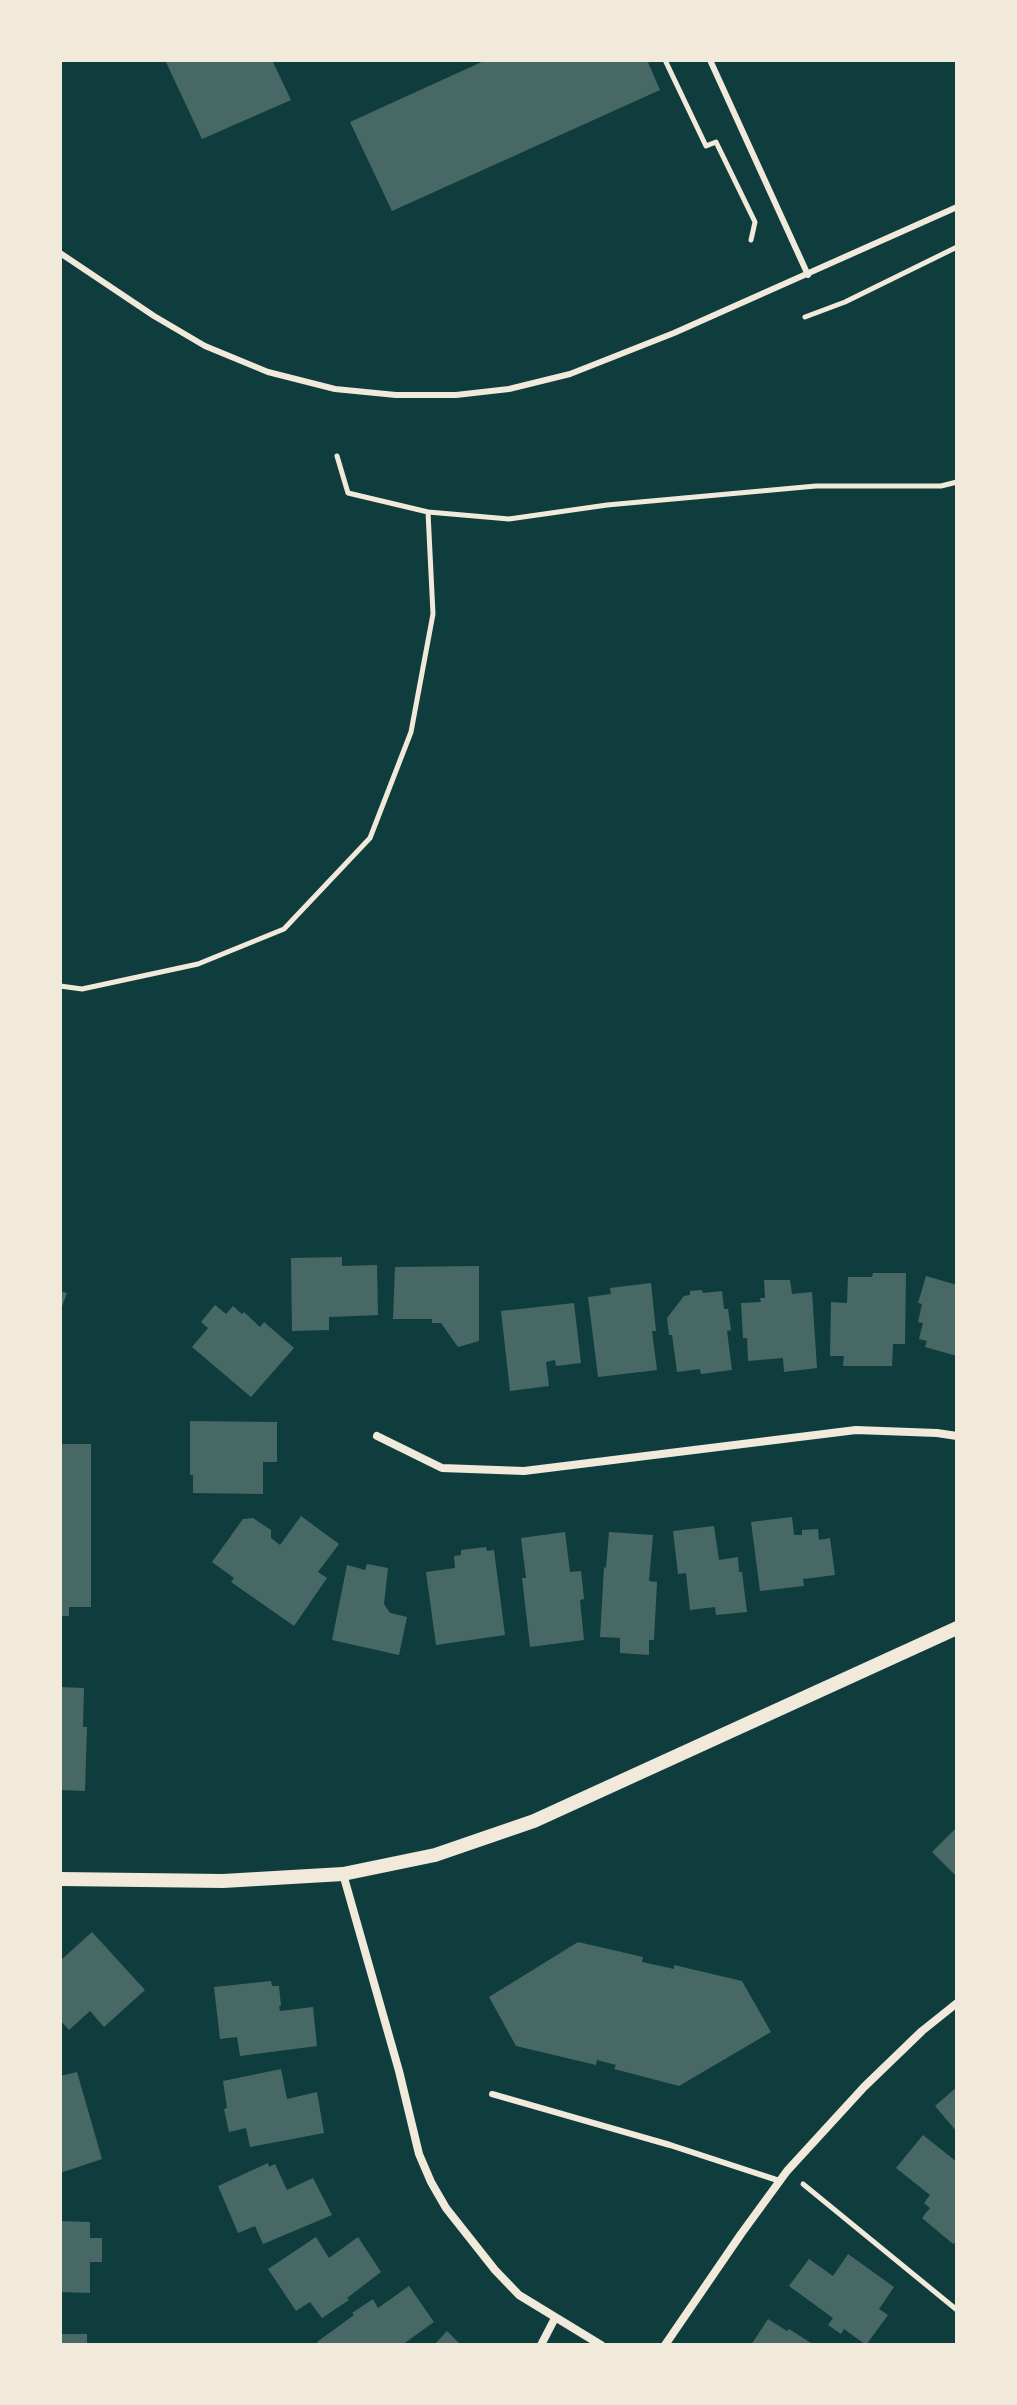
<!DOCTYPE html>
<style>
body{margin:0}
#map{position:relative;width:1017px;height:2405px;overflow:hidden;background:#0f3d3e;font-family:Literata,serif}
canvas{display:block}
.frame{position:absolute;inset:0;border:62px solid #f1e9da;pointer-events:none}
</style>
<div id="map">
<canvas width="1017" height="2405"></canvas>
<div class="frame"></div>
</div>
<script>
const c = document.querySelector('canvas').getContext('2d');
c.lineJoin = 'round';
function fillPath(path, color) { c.fillStyle = color; c.fill(path, 'evenodd'); }
const shape = rows => new Path2D(rows.map(r => 'M' + r).join(''));
function stroke(path, color, width, dash) { c.strokeStyle = color; c.lineWidth = width; c.lineCap = dash ? 'butt' : 'round'; c.setLineDash(dash || []); c.stroke(path); }
const building = shape([
 [165,60,272,60,291,100,202,139],
 [486,60,647,60,660,90,392,211,350,122],
 [342,1257,342,1266,377,1265,378,1315,329,1317,329,1330,292,1331,291,1258],
 [479,1266,479,1341,458,1347,441,1323,432,1323,432,1319,393,1319,395,1267],
 [873,1273,906,1273,905,1344,893,1344,892,1366,843,1366,844,1356,830,1356,831,1302,847,1303,848,1277,872,1277],
 [926,1276,957,1285,957,1356,925,1347,927,1341,919,1339,923,1323,918,1322,922,1304,918,1303],
 [764,1280,790,1280,792,1294,812,1292,817,1368,784,1372,783,1358,748,1361,747,1338,743,1338,741,1303,761,1302,760,1298,765,1298],
 [651,1283,656,1331,652,1331,657,1370,598,1377,588,1297,611,1294,610,1288],
 [702,1290,703,1293,722,1291,724,1309,728,1309,731,1330,727,1331,732,1370,701,1374,700,1369,677,1372,672,1335,669,1335,667,1318,684,1296,690,1295,690,1291],
 [60,1291,67,1293,60,1312],
 [574,1303,581,1363,556,1366,555,1360,546,1362,549,1386,510,1391,501,1311],
 [215,1305,226,1314,233,1306,242,1314,244,1312,260,1327,264,1322,294,1348,251,1397,192,1347,208,1328,201,1322],
 [190,1421,277,1422,277,1462,263,1462,263,1494,193,1493,193,1475,190,1475],
 [60,1444,91,1444,91,1607,69,1607,69,1616,60,1616],
 [301,1516,339,1544,318,1572,327,1578,294,1626,231,1582,234,1578,212,1562,243,1519,253,1518,271,1530,271,1538,280,1545],
 [792,1517,794,1535,802,1535,802,1530,818,1529,819,1540,830,1538,835,1575,803,1579,804,1586,760,1591,751,1522],
 [714,1526,719,1560,738,1557,739,1572,742,1572,747,1612,716,1615,715,1607,690,1610,686,1573,678,1574,673,1531],
 [565,1532,570,1572,581,1571,584,1599,580,1600,584,1640,530,1647,522,1578,526,1578,521,1538],
 [609,1532,653,1535,649,1581,657,1582,654,1640,649,1640,649,1655,620,1653,620,1638,600,1637,604,1567,606,1568],
 [486,1547,487,1551,494,1550,505,1635,436,1645,426,1572,455,1568,454,1556,461,1555,461,1550],
 [367,1564,388,1568,384,1604,390,1613,407,1617,399,1655,332,1640,347,1565,365,1570],
 [60,1687,84,1688,83,1727,87,1727,85,1791,60,1790],
 [957,1827,957,1877,932,1852],
 [92,1932,145,1990,104,2027,90,2011,69,2030,60,2020,60,1961],
 [578,1942,643,1957,642,1962,674,1969,674,1965,742,1981,771,2032,679,2086,614,2069,616,2065,597,2060,596,2065,516,2046,489,1997],
 [271,1981,272,1986,279,1986,281,2006,279,2006,280,2011,313,2007,317,2046,240,2056,237,2037,220,2039,214,1987],
 [281,2069,287,2099,317,2092,324,2133,250,2147,246,2128,229,2132,224,2109,227,2108,223,2081],
 [77,2072,102,2159,60,2173,60,2076],
 [957,2087,957,2132,935,2106],
 [923,2135,957,2162,957,2240,953,2244,922,2218,930,2208,924,2203,930,2195,896,2168],
 [268,2163,269,2167,275,2164,287,2190,313,2178,332,2215,263,2244,255,2226,238,2233,218,2186],
 [60,2221,90,2222,90,2238,102,2238,102,2262,90,2262,90,2293,60,2292],
 [316,2237,329,2258,358,2237,381,2272,347,2298,349,2300,322,2318,310,2302,296,2311,268,2269],
 [848,2254,894,2287,879,2309,888,2315,866,2345,844,2329,841,2334,828,2325,833,2318,789,2286,809,2259,833,2276],
 [409,2286,434,2322,402,2345,319,2345,317,2342,354,2315,352,2313,373,2299,378,2308],
 [768,2319,787,2331,789,2329,811,2343,810,2345,751,2345],
 [447,2331,461,2345,434,2345],
 [60,2334,87,2334,87,2345,60,2345]
]);
const path = shape([
 [665,60,706,146,716,142,755,222,751,240],
 [805,317,845,302,957,247],
 [337,456,348,493,428,512],
 [60,986,82,989,198,964,284,929,370,838,411,732,433,614,428,512,509,519,607,505,816,486,941,486,957,482],
 [803,2184,957,2310]
]);
const service = shape([
 [710,60,808,275],
 [60,253,154,316,205,346,268,372,335,389,396,395,456,395,509,389,570,374,674,333,957,207],
 [492,2094,670,2145,780,2181]
]);
const minor = shape([
 [377,1436,442,1468,524,1471,856,1430,937,1433,957,1436],
 [343,1874,399,2071,419,2154,431,2182,446,2208,495,2270,519,2295,601,2345],
 [541,2345,555,2318],
 [665,2345,741,2234,787,2171,864,2087,922,2031,957,2003]
]);
const tertiary = shape([
 [60,1879,223,1881,343,1874,435,1855,534,1821,957,1628]
]);
fillPath(building, '#486865');
stroke(path, '#f1e9da', 5);
stroke(service, '#f1e9da', 6);
stroke(minor, '#f1e9da', 8);
stroke(tertiary, '#f1e9da', 14);
</script>
